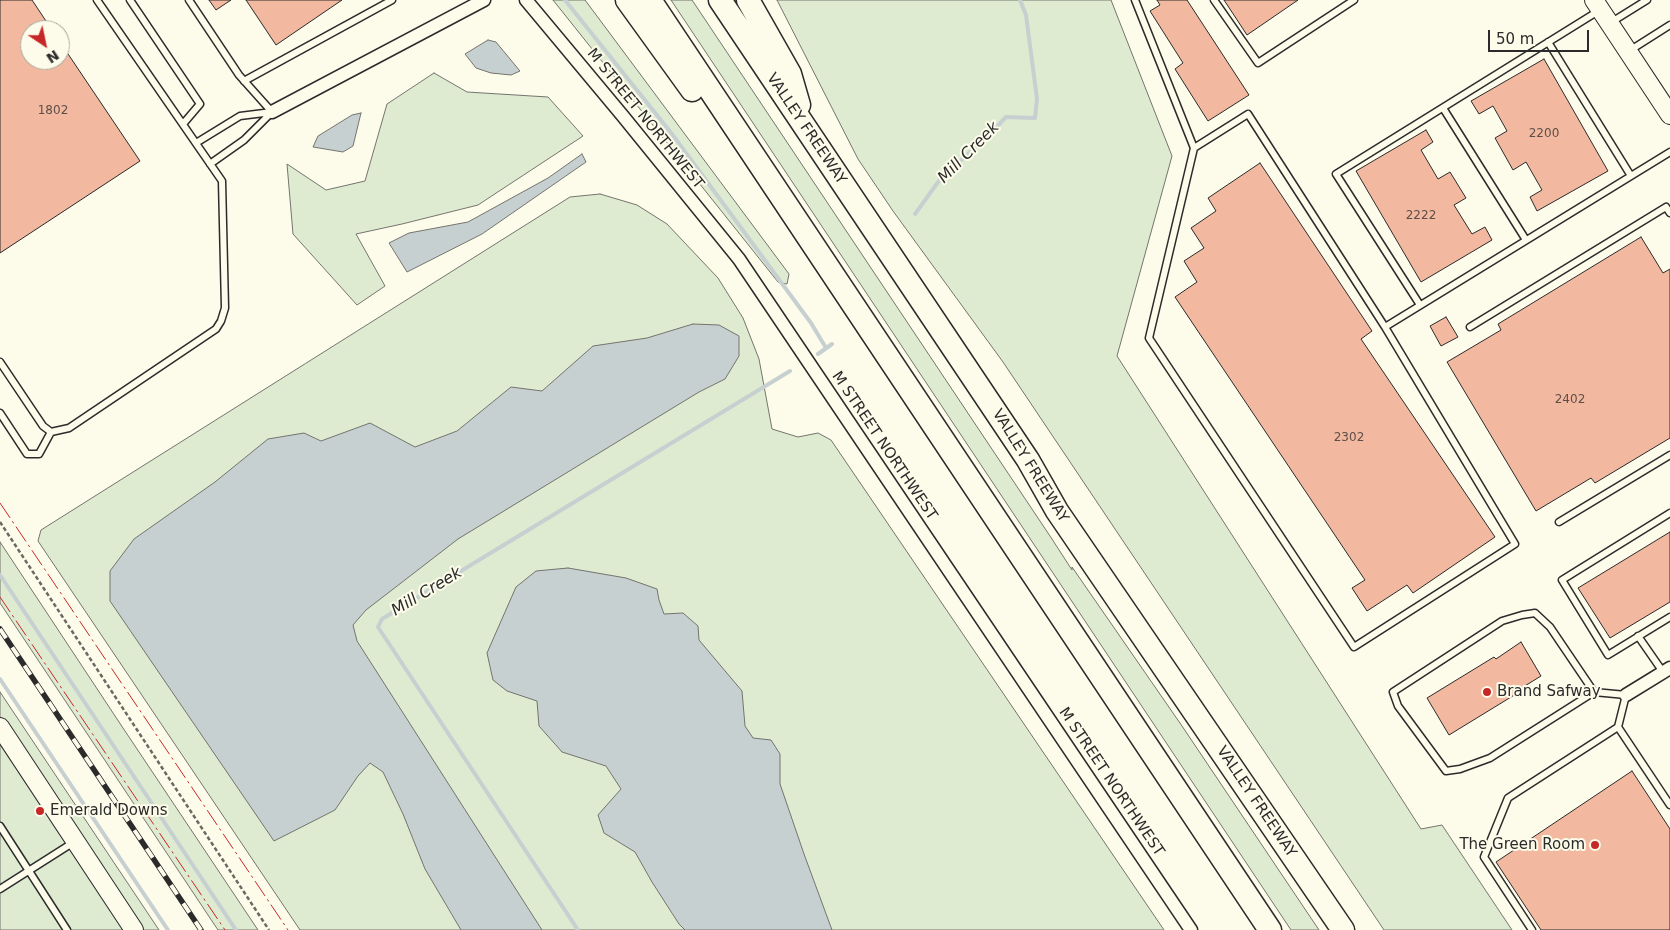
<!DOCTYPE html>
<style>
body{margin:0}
#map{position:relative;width:1670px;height:930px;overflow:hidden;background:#fdfbea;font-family:"DejaVu Sans",sans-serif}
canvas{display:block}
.north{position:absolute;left:20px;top:20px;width:50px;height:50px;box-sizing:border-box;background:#fdfbea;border:1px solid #a9a89e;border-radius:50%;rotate:146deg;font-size:14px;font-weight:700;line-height:20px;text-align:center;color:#2b2b2b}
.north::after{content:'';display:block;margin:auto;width:18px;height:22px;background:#c62828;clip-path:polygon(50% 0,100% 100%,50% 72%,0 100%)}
.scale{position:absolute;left:1488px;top:30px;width:101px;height:22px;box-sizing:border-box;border:2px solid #2b2b2b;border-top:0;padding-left:6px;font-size:15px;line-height:18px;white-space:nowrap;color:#2b2b2b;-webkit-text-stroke:4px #fdfbea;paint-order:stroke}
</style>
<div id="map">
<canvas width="1670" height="930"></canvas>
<div class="north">N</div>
<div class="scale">50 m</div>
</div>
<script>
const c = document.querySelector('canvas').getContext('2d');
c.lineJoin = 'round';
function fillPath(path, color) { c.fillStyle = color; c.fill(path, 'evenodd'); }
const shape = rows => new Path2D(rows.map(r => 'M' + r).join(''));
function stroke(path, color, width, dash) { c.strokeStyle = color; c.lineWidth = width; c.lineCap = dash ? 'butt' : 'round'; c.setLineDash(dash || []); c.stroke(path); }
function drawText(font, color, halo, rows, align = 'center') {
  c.font = font + ' "DejaVu Sans",sans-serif'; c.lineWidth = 4; c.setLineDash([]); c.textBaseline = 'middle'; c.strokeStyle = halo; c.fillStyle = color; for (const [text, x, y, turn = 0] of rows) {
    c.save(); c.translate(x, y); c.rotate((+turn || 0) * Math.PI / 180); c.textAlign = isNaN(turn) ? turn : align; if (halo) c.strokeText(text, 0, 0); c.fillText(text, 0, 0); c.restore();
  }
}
const green = shape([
 [553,0,585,0,789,274,787,284,778,282,553,0],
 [671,0,692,0,1052,539,1072,570,1072,567,1182,726,1319,930,1291,930,671,0],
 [777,0,1111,0,1172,156,1117,356,1421,829,1442,825,1512,930,1384,930,1003,362,893,211,858,159,777,0],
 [434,73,467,92,548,97,583,136,478,205,402,224,356,234,385,286,357,305,293,234,287,164,326,190,365,181,387,104,434,73],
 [600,194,637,205,667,224,718,278,743,318,759,359,772,429,798,437,818,433,831,440,1164,930,300,930,38,541,41,530,570,197,600,194],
 [0,542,121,725,258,930,218,930,0,603,0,542],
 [0,692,159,930,0,930,0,692]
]);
const water = shape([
 [488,40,496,42,520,71,511,75,491,73,476,68,465,54,488,40],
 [361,113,353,146,343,152,313,147,318,136,352,115,361,113],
 [582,154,586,162,482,234,407,272,389,243,409,233,468,222,548,178,582,154],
 [693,324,719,325,739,336,739,356,725,379,699,392,458,539,366,610,353,625,357,641,542,930,461,930,425,869,403,814,383,772,370,763,358,776,335,810,274,841,110,601,110,571,134,539,215,482,268,439,304,433,321,441,370,423,415,447,457,431,511,387,542,391,593,346,647,338,693,324],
 [568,568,626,578,657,589,659,600,664,614,683,613,698,626,699,640,742,691,745,726,753,738,771,740,780,754,780,784,804,854,832,930,685,930,679,924,652,882,635,852,604,833,598,815,621,789,606,766,562,752,539,726,537,701,507,691,493,680,487,653,516,587,536,571,568,568]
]);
const stream = shape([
 [565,0,672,134,811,323,826,348],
 [915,214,941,178,988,136,1006,117,1035,118,1037,99,1026,15,1020,0],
 [818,354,832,344],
 [0,575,236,930],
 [0,679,168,930],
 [578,930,378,627,382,619,790,371]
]);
const building = shape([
 [0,0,32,0,52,30,30,30,30,60,60,60,60,42,140,161,0,253,0,0],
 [209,0,231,0,216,10,209,0],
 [246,0,342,0,276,45,246,0],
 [1157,0,1187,0,1249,95,1208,121,1175,69,1183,63,1150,11,1160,5,1157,0],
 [1224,0,1298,0,1247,35,1224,0],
 [1544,59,1608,171,1537,211,1530,197,1542,190,1526,162,1513,170,1495,138,1507,131,1493,106,1479,114,1471,101,1544,59],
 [1426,130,1433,142,1421,150,1438,179,1450,172,1466,198,1454,205,1472,234,1485,227,1492,240,1421,282,1356,171,1426,130],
 [1260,163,1372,331,1361,339,1495,537,1413,593,1407,585,1367,611,1352,588,1365,580,1175,297,1197,282,1184,261,1204,248,1191,228,1216,211,1208,198,1260,163],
 [1641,237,1663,273,1670,269,1670,438,1595,483,1591,478,1536,511,1447,362,1501,330,1498,324,1641,237],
 [1446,317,1458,337,1441,346,1430,326,1446,317],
 [1670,532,1670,602,1610,638,1578,588,1670,532],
 [1521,642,1541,676,1515,692,1516,694,1449,735,1427,698,1494,657,1496,659,1521,642],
 [1632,771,1670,829,1670,930,1541,930,1496,862,1632,771]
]);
const path = shape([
 [0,522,269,930]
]);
const lane = shape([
 [130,0,200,104,183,124],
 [189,0,239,75,272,112],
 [1135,0,1194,148],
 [1214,0,1258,63,1354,0],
 [1610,23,1647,0],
 [1548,42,1631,176],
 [1629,51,1670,25],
 [244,81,392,0],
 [1443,108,1526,240],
 [1248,114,1385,327,1515,544,1354,647,1149,338,1194,148,1248,114],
 [196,143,240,116,272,112],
 [210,164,244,140,272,112],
 [1420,305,1336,174,1600,10],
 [1385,327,1670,152],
 [1470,327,1666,207,1670,213],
 [0,362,43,426,51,432,69,428,216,329,221,321,225,308,222,181,97,0],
 [0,413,27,454,39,454,51,432],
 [1670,513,1562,580,1608,655,1670,617],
 [1559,522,1670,455],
 [1638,636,1663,672],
 [1594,692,1490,758,1460,769,1446,771,1398,706,1393,692,1502,621,1522,615,1535,613,1550,627,1594,692,1626,695,1618,727,1670,805],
 [0,826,67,930],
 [0,889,74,842],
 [1532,930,1484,857,1508,798,1618,727]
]);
const street = shape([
 [526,0,622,115,739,259,1191,930],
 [272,112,484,0],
 [1626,695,1670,668]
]);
const secondary = shape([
 [1594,0,1670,115],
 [0,727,134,930]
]);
const highway = shape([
 [627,0,692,90],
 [650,0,1270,930],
 [720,0,1028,460,1057,511,1343,930],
 [748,0,790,74,799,105]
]);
const rail = shape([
 [0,629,201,930]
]);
const power = shape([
 [0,503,288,930],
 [0,597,225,930]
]);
const markers = [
 [1487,692,5,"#c62828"],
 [40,811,5,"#c62828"],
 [1595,845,5,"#c62828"]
];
const numberNames = [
 ["1802",53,111],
 ["2200",1544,134],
 ["2222",1421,216],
 ["2402",1570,400],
 ["2302",1349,438]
];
const streetNames = [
 ["M STREET NORTHWEST",645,119,51],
 ["VALLEY FREEWAY",806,129,56],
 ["M STREET NORTHWEST",884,446,56],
 ["VALLEY FREEWAY",1030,466,58],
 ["M STREET NORTHWEST",1111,782,56],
 ["VALLEY FREEWAY",1256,802,56]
];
const poiNames = [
 ["Brand Safway",1497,692],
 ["Emerald Downs",50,811],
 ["The Green Room",1585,845,"right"]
];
const waterNames = [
 ["Mill Creek",969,153,-45],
 ["Mill Creek",427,592,-31]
];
fillPath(green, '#deebd1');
stroke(green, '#74746e', 1);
fillPath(water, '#c7d0d0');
stroke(water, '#74746e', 1);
stroke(stream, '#c7d0d0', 4);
fillPath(building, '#f2b8a0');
stroke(building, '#2b2b2b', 1);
stroke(lane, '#2b2b2b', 9);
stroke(street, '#2b2b2b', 15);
stroke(secondary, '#2b2b2b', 20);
stroke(highway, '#2b2b2b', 25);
stroke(path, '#6a6964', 2.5, [4, 2.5]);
stroke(lane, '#fdfbea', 6);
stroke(street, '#fdfbea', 12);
stroke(secondary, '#fdfbea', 18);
stroke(highway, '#fdfbea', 22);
stroke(rail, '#2b2b2b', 5.5);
stroke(rail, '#fdfbea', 4, [11]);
stroke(power, '#c62828', 1, [18, 4, 2.5, 4]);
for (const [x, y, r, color] of markers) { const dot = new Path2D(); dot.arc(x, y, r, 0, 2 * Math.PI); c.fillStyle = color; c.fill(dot); stroke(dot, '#fdfbea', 2); }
drawText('12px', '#5d4e48', null, numberNames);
drawText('15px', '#2b2b2b', '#fdfbea', streetNames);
drawText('15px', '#2b2b2b', '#fdfbea', poiNames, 'left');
drawText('italic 16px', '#2b2b2b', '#fdfbea', waterNames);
</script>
